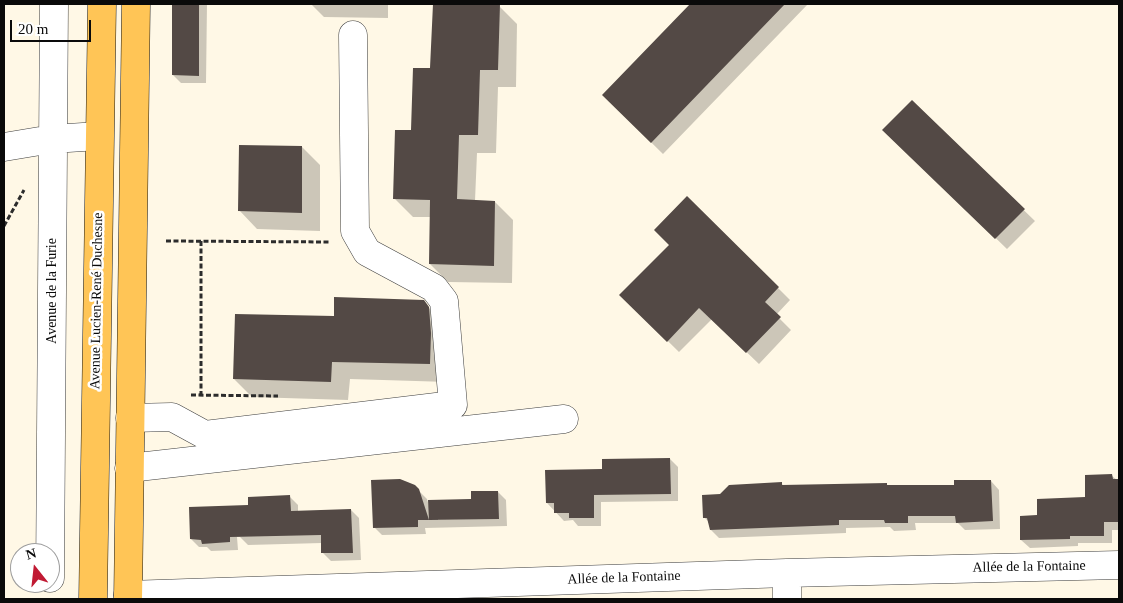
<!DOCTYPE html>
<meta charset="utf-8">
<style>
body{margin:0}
#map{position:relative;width:1123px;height:603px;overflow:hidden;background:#fff8e6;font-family:"Times New Roman",serif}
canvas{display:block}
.frame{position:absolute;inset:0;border:5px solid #0a0a0a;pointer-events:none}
.north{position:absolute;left:10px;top:543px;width:50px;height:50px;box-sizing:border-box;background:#fff;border:1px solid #9d9d9d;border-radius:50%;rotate:344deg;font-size:14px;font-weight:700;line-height:20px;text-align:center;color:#0a0a0a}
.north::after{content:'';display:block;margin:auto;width:18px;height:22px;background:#c11a33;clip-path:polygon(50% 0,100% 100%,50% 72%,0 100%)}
.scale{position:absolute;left:10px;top:20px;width:81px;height:22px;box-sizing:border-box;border:2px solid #0a0a0a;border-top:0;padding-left:6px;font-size:15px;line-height:18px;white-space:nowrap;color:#0a0a0a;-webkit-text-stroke:4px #fff;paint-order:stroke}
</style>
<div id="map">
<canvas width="1123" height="603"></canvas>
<div class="frame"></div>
<div class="north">N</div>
<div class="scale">20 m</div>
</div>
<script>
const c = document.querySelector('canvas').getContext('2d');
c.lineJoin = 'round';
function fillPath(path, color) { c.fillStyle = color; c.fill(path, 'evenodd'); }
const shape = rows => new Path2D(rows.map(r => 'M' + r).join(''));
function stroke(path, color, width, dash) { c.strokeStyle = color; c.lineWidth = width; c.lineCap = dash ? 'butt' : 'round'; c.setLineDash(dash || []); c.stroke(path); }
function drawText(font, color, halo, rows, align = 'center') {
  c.font = font + ' "Times New Roman",serif'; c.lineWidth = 5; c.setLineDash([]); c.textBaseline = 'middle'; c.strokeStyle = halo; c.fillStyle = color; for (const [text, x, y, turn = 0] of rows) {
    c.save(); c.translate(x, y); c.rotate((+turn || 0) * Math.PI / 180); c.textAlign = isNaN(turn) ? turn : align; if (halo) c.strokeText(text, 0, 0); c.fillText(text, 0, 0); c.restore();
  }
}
const shadow = shape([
 [173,4,207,4,206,83,181,83,173,75],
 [311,4,388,4,388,18,324,17],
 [434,4,499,6,517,24,516,87,498,87,496,153,477,153,475,201,495,202,513,220,512,283,448,282,430,264,431,217,413,217,395,199,412,132,432,69],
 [692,4,808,4,663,154,603,95],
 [912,102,1035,221,1007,249,884,130],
 [302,147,320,165,320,231,257,229,239,210],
 [687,197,790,300,776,315,791,330,759,364,712,319,679,352,621,295,671,245],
 [421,300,440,319,448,382,350,379,348,400,252,397,234,379,335,318],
 [670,459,678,467,678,501,601,502,601,526,578,526,573,520,564,521,547,503,603,470],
 [1112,476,1117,480,1119,480,1119,530,1112,530,1112,543,1078,543,1078,546,1030,548,1021,540,1038,516,1087,499],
 [991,481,999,490,1000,529,965,530,958,523,915,523,916,530,894,531,890,527,846,528,846,533,719,538,711,530,710,523,704,517,721,496,782,484,785,487,886,484,889,486,956,486],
 [414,486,427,499,429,506,473,500,498,492,506,500,507,526,425,528,426,534,382,535,374,527],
 [290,497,298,505,298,512,351,510,359,518,361,560,331,561,322,552,322,543,248,545,240,537,237,537,238,550,211,551,207,547,199,547,191,539,250,506]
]);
const building = shape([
 [172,4,199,4,199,76,172,75],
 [433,4,500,4,498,70,480,70,478,135,459,135,457,199,495,201,494,266,429,264,430,200,393,199,395,130,411,130,413,68,430,68],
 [690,4,785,4,651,143,602,95],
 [912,100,1025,209,995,239,882,130],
 [239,145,302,146,302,213,238,211],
 [687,196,779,287,765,302,781,317,746,353,699,308,667,342,619,295,669,245,654,230],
 [334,297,424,300,429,307,431,333,430,364,332,362,331,382,233,379,235,314,334,316],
 [670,458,671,494,594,495,594,518,569,518,569,513,554,513,554,503,546,503,545,470,602,469,602,459],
 [1112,474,1113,479,1119,479,1119,522,1104,522,1104,536,1070,536,1070,539,1020,540,1020,516,1037,515,1037,499,1085,497,1085,475],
 [400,479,415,485,419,489,429,520,428,500,471,499,471,491,498,491,499,519,418,520,418,527,373,528,371,480],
 [954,480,991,480,993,521,956,523,955,516,908,516,908,523,885,523,884,520,839,520,839,525,710,530,707,518,703,518,702,495,720,494,729,485,782,482,782,485,887,483,887,485,954,485],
 [290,495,291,511,351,509,353,553,321,553,321,535,230,537,230,542,202,544,201,540,190,539,189,507,248,505,248,497]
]);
const path = shape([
 [4,226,24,190],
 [166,241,330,242],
 [201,241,201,396],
 [191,395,278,396]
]);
const minor = shape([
 [4,147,52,139,99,136],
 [130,418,172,417,205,435,453,405,444,301,434,288,367,252,355,231,353,35],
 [129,468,564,419],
 [787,573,787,599],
 [50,578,54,4],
 [128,595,787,573,1119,565]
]);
const major = shape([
 [93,599,102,4],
 [128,599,136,4]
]);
const streetNames = [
 ["Avenue de la Furie",52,291,-90],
 ["Avenue Lucien-René Duchesne",97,301,-89],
 ["Allée de la Fontaine",1029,567,-1],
 ["Allée de la Fontaine",624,578,-2]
];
fillPath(shadow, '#0003');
fillPath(building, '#534945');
stroke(minor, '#3d3d3d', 29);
stroke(major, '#1b1b1b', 29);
stroke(path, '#2c2c2c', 3, [5, 2.5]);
stroke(minor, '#fff', 28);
stroke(major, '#ffc556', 28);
drawText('14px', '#0a0a0a', '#fff', streetNames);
</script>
